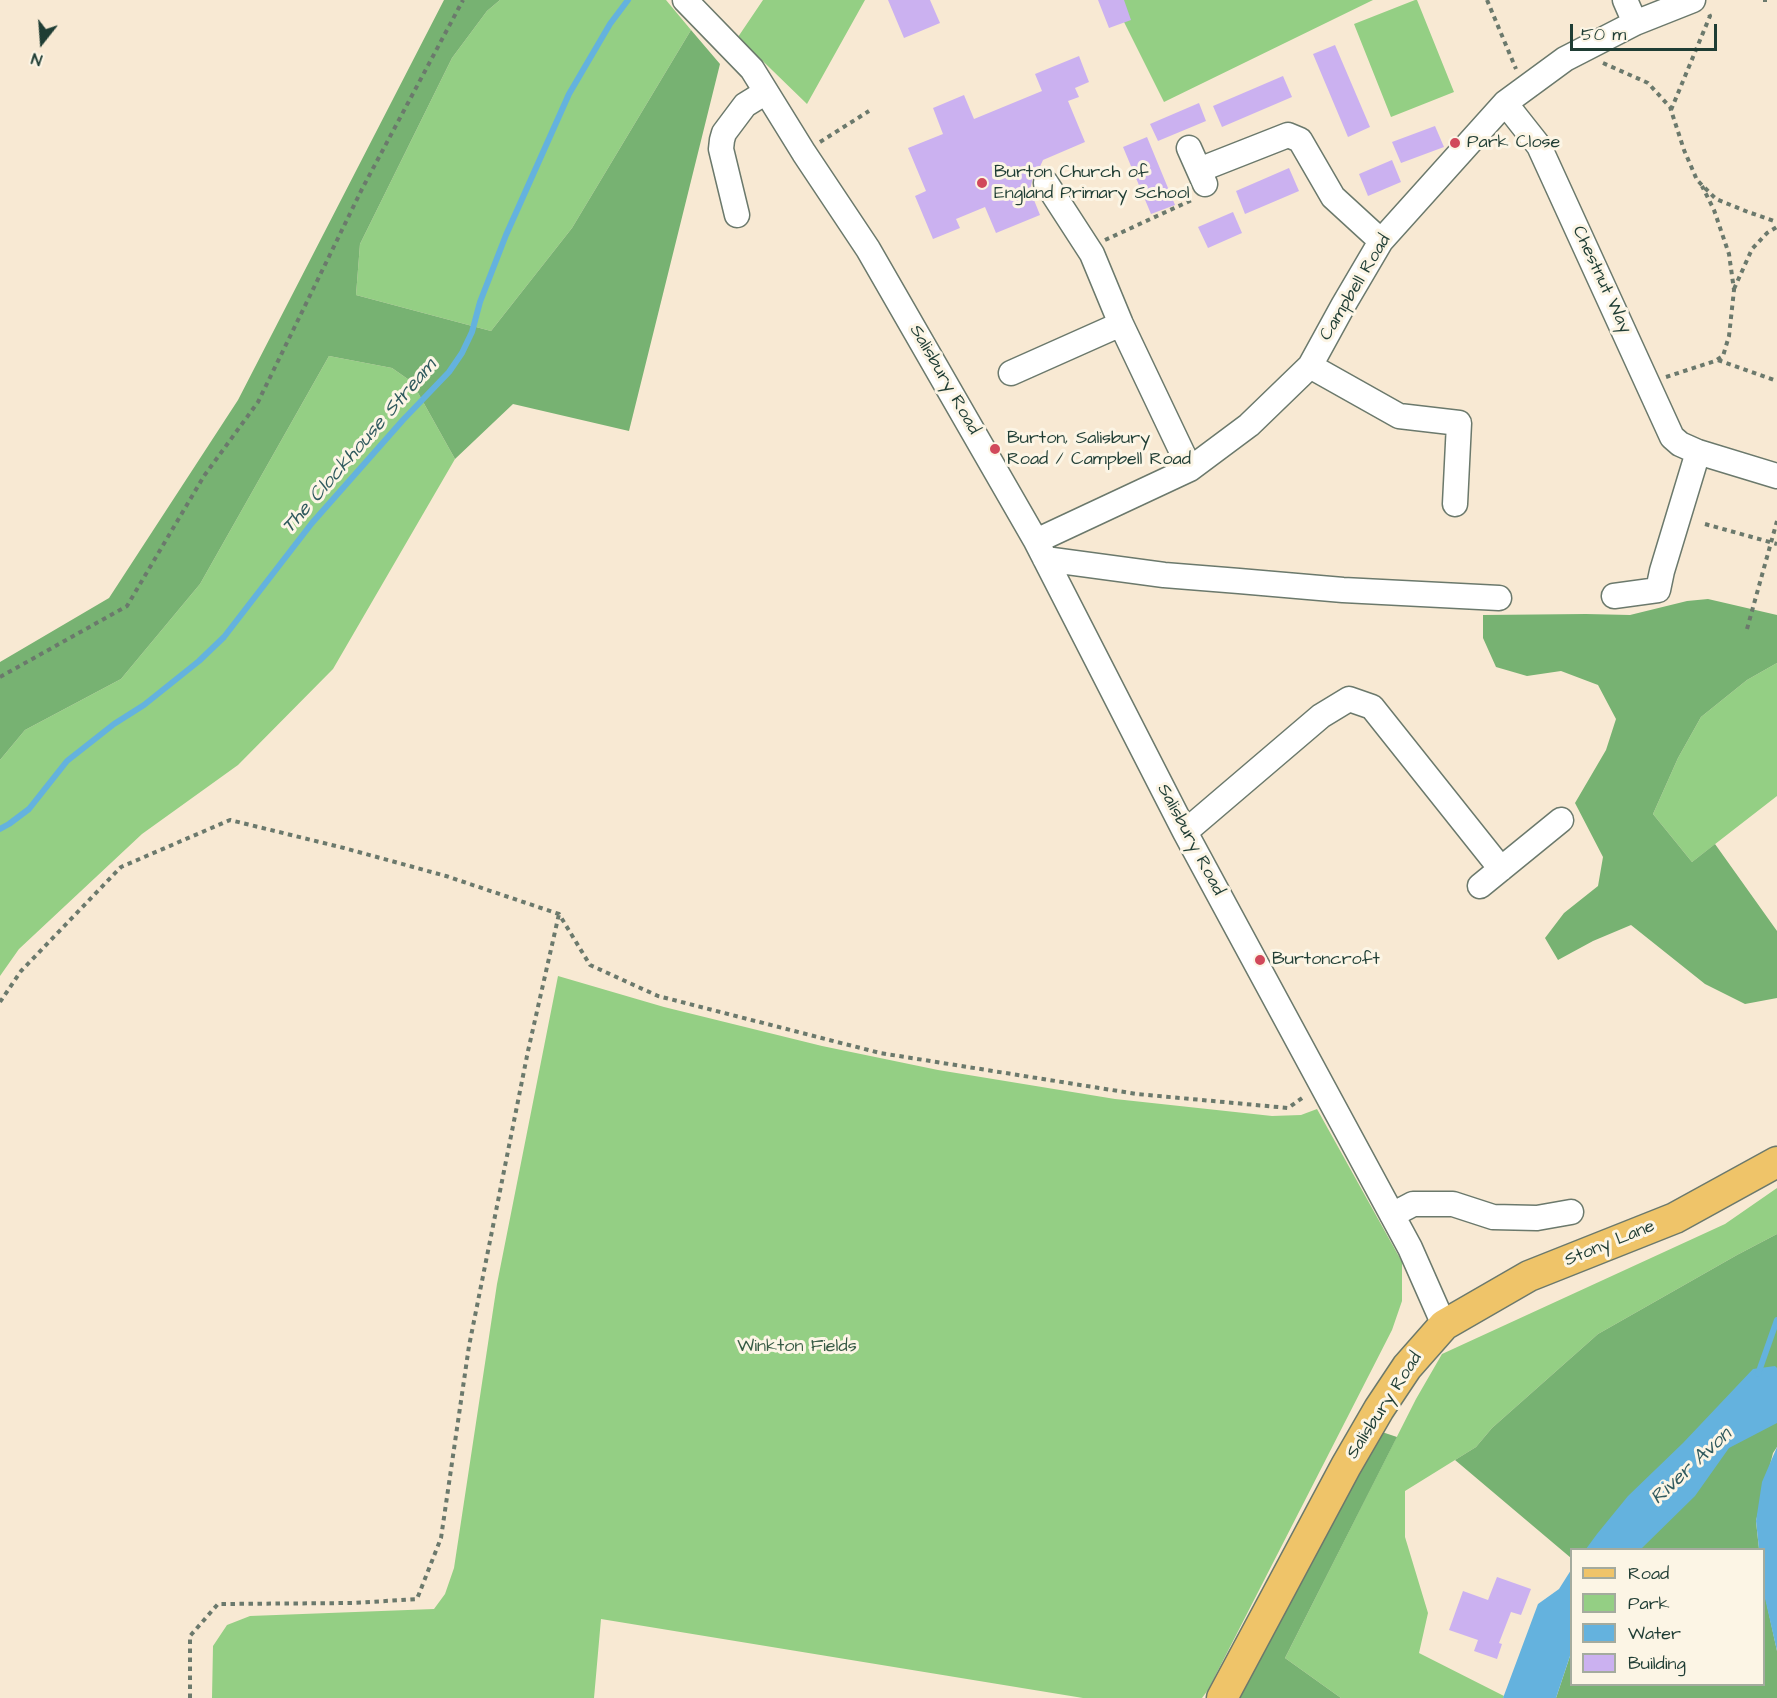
<!DOCTYPE html>
<style>
body{margin:0}
#map{position:relative;width:1777px;height:1698px;overflow:hidden;background:#f8e9d3;font-family:"Architects Daughter",sans-serif}
canvas{display:block}
.legend{position:absolute;left:1570px;top:1548px;width:195px;height:138px;box-sizing:border-box;background:#fcf5e5;border:2px solid #a4ab9e;margin:0;padding:8px 10px;list-style:none;font-size:18px;color:#1f3d34}
.legend li{display:flex;align-items:center;gap:12px;height:30px}
.legend b{width:30px;border:2px solid #a4ab9e}
.north{position:absolute;left:12px;top:12px;width:60px;height:60px;-webkit-text-stroke:4px #fcf5e5;paint-order:stroke;rotate:197deg;font-size:16px;font-weight:700;line-height:24px;text-align:center;color:#1f3d34}
.north::after{content:'';display:block;margin:auto;width:21px;height:27px;background:#1f3d34;clip-path:polygon(50% 0,100% 100%,50% 72%,0 100%)}
.scale{position:absolute;left:1570px;top:24px;width:147px;height:27px;box-sizing:border-box;border:3px solid #1f3d34;border-top:0;padding-left:8px;font-size:18px;line-height:21px;white-space:nowrap;color:#1f3d34;-webkit-text-stroke:4px #fcf5e5;paint-order:stroke}
</style>
<div id="map">
<canvas width="1777" height="1698"></canvas>
<ul class="legend">
<li><b style="height:8px;background:#efc469"></b>Road</li>
<li><b style="height:16px;background:#94cf84"></b>Park</li>
<li><b style="height:16px;background:#64b2de"></b>Water</li>
<li><b style="height:16px;background:#cbb1f0"></b>Building</li>
</ul>
<div class="north">N</div>
<div class="scale">50 m</div>
</div>
<script>
const c = document.querySelector('canvas').getContext('2d');
c.lineJoin = 'round';
function fillPath(path, color) { c.fillStyle = color; c.fill(path, 'evenodd'); }
const shape = rows => new Path2D(rows.map(r => 'M' + r).join(''));
function stroke(path, color, width, dash) { c.strokeStyle = color; c.lineWidth = width; c.lineCap = dash ? 'butt' : 'round'; c.setLineDash(dash || []); c.stroke(path); }
function drawText(font, color, halo, rows, align = 'center') {
  c.font = font + ' "Architects Daughter",sans-serif'; c.lineWidth = 6; c.setLineDash([]); c.textBaseline = 'middle'; c.strokeStyle = halo; c.fillStyle = color; for (const [text, x, y, turn = 0] of rows) {
    c.save(); c.translate(x, y); c.rotate((+turn || 0) * Math.PI / 180); c.textAlign = isNaN(turn) ? turn : align; if (halo) c.strokeText(text, 0, 0); c.fillText(text, 0, 0); c.restore();
  }
}
const green = shape([
 [500,0,666,0,691,30,572,228,491,331,356,295,360,244,452,58,487,11],
 [763,0,865,0,807,104,738,37],
 [1113,0,1373,0,1164,102],
 [1415,0,1417,0,1454,92,1391,117,1354,24],
 [329,356,392,368,412,382,455,459,333,669,238,765,142,834,19,949,0,976,0,760,25,730,121,679,200,584],
 [1777,663,1777,796,1692,862,1653,814,1678,758,1701,717,1747,680],
 [558,976,664,1007,822,1046,938,1070,1115,1099,1272,1116,1301,1115,1317,1109,1402,1262,1402,1301,1392,1330,1208,1690,1202,1698,1083,1698,601,1619,594,1698,212,1698,213,1646,227,1625,250,1616,434,1609,445,1594,454,1568,497,1284],
 [1777,1188,1777,1234,1737,1255,1598,1334,1492,1428,1476,1447,1405,1491,1405,1537,1428,1613,1419,1653,1504,1696,1503,1698,1341,1698,1285,1658,1416,1399,1442,1354,1725,1224]
]);
const forest = shape([
 [444,0,500,0,487,11,452,58,360,244,356,295,491,331,572,228,691,30,720,64,629,431,513,404,455,459,412,382,392,368,329,356,200,584,121,679,25,730,0,760,0,662,109,598,238,400],
 [1708,599,1777,615,1777,663,1747,680,1701,717,1678,758,1653,814,1692,862,1715,844,1777,931,1777,998,1745,1004,1705,984,1631,925,1593,941,1558,960,1545,938,1564,913,1598,886,1603,857,1575,803,1606,750,1616,719,1598,685,1561,671,1527,676,1496,667,1483,638,1483,615,1586,614,1630,615,1687,601],
 [1777,1234,1777,1447,1773,1453,1756,1521,1759,1549,1572,1550,1571,1558,1455,1460,1476,1447,1492,1428,1598,1334,1737,1255],
 [1382,1432,1397,1437,1285,1658,1341,1698,1233,1698],
 [1764,1591,1777,1651,1777,1698,1556,1698,1571,1653,1572,1684,1764,1684]
]);
const water = shape([
 [1775,1366,1777,1368,1777,1423,1729,1448,1695,1496,1641,1549,1586,1549,1597,1534,1628,1496,1683,1443,1753,1369],
 [1777,1447,1777,1651,1764,1594,1764,1550,1759,1549,1756,1521,1762,1482],
 [1571,1570,1571,1653,1556,1698,1503,1698,1538,1604,1559,1589]
]);
const stream = shape([
 [0,829,9,824,29,809,67,761,114,724,144,705,199,661,224,637,312,523,403,420,449,372,462,353,472,332,480,302,506,235,569,94,610,24,628,0],
 [1758,1374,1777,1320]
]);
const building = shape([
 [888,0,930,0,940,23,904,38],
 [1098,0,1124,0,1131,20,1109,28],
 [1335,45,1370,127,1348,137,1313,54],
 [1079,56,1089,82,1075,88,1079,97,1068,101,1085,142,1043,160,1038,171,1033,177,1030,190,1040,215,996,233,985,207,956,219,960,228,933,239,915,196,926,191,908,148,943,134,933,108,964,95,974,119,1042,91,1035,74],
 [1283,76,1292,97,1222,127,1213,106],
 [1199,103,1206,121,1158,141,1150,124],
 [1435,126,1444,147,1401,163,1392,142],
 [1147,137,1175,205,1151,214,1123,147],
 [1392,160,1401,182,1368,196,1359,174],
 [1289,168,1299,191,1245,214,1236,191],
 [1233,212,1242,233,1208,248,1198,227],
 [1497,1577,1531,1589,1521,1615,1511,1612,1499,1643,1502,1644,1497,1659,1474,1651,1478,1640,1449,1630,1463,1591,1488,1600]
]);
const path = shape([
 [1487,0,1516,69],
 [1765,2,1765,0],
 [1603,63,1648,83,1670,107,1684,150,1697,180,1716,199,1748,212,1777,222],
 [1671,110,1710,16,1709,14],
 [820,142,869,111],
 [1105,240,1194,199],
 [1734,289,1752,249,1767,233,1777,227],
 [1718,360,1777,381],
 [1666,377,1715,361,1723,356,1729,336,1734,290,1729,254,1714,210,1702,186],
 [1705,524,1777,544],
 [1747,629,1777,521],
 [0,677,127,606,204,476,258,402,362,189,463,0],
 [0,1002,21,971,121,867,230,820,344,848,446,876,559,914,590,965,658,996,880,1053,1137,1094,1288,1108,1305,1096],
 [190,1698,190,1636,218,1604,354,1603,417,1599,441,1538,469,1346,528,1051,559,914]
]);
const minor = shape([
 [685,0,752,69,804,153,868,249,1036,541,1185,832,1410,1248,1444,1325],
 [1625,0,1635,23],
 [1505,103,1539,146,1672,437,1680,444,1698,452,1777,476],
 [1189,148,1205,184],
 [1199,170,1288,135,1300,140,1333,197,1381,241],
 [1046,183,1092,254,1121,324,1190,469],
 [737,215,721,149,722,140,724,133,745,105,766,92],
 [1310,366,1399,416,1459,423,1455,504],
 [1011,373,1121,324],
 [1036,541,1190,469,1249,425,1310,366,1344,304,1381,241,1505,103,1565,59,1635,23,1693,0],
 [1045,559,1164,575,1239,581,1343,590,1499,598],
 [1614,596,1658,590,1662,571,1698,452],
 [1185,832,1321,716,1349,699,1372,707,1501,869],
 [1480,886,1561,820],
 [1392,1215,1413,1204,1453,1204,1493,1217,1537,1218,1571,1212]
]);
const major = shape([
 [1222,1698,1346,1466,1379,1409,1407,1367,1444,1325,1529,1276,1675,1218,1777,1162]
]);
const markers = [
 [1455,143,6,"#d1495b"],
 [982,183,6,"#d1495b"],
 [995,449,6,"#d1495b"],
 [1260,960,6,"#d1495b"]
];
const poiNames = [
 ["Park Close",1467,143],
 ["Burton Church of",994,173],
 ["England Primary School",994,194],
 ["Burton, Salisbury",1007,439],
 ["Road / Campbell Road",1007,460],
 ["Burtoncroft",1272,960]
];
const streetNames = [
 ["Chestnut Way",1601,280,65],
 ["Campbell Road",1356,288,-59],
 ["Salisbury Road",944,380,60],
 ["Salisbury Road",1190,840,62],
 ["Stony Lane",1610,1244,-22],
 ["Salisbury Road",1385,1406,-57]
];
const parkNames = [
 ["Winkton Fields",797,1347]
];
const waterNames = [
 ["The Clockhouse Stream",360,447,-49],
 ["River Avon",1692,1467,-43]
];
fillPath(green, '#94cf84');
fillPath(forest, '#77b272');
fillPath(water, '#64b2de');
stroke(stream, '#64b2de', 6);
fillPath(building, '#cbb1f0');
stroke(minor, '#6b796c', 27);
stroke(major, '#6b796c', 33);
stroke(path, '#6b796c', 4, [4.5, 4.5]);
stroke(minor, '#fff', 24);
stroke(major, '#efc469', 30);
for (const [x, y, r, color] of markers) { const dot = new Path2D(); dot.arc(x, y, r, 0, 2 * Math.PI); c.fillStyle = color; c.fill(dot); stroke(dot, '#fcf5e5', 2); }
drawText('18px', '#1f3d34', '#fcf5e5', poiNames, 'left');
drawText('18px', '#1f3d34', '#fcf5e5', streetNames);
drawText('18px', '#365a44', '#fcf5e5', parkNames);
drawText('italic 20px', '#305a5e', '#fcf5e5', waterNames);
</script>
